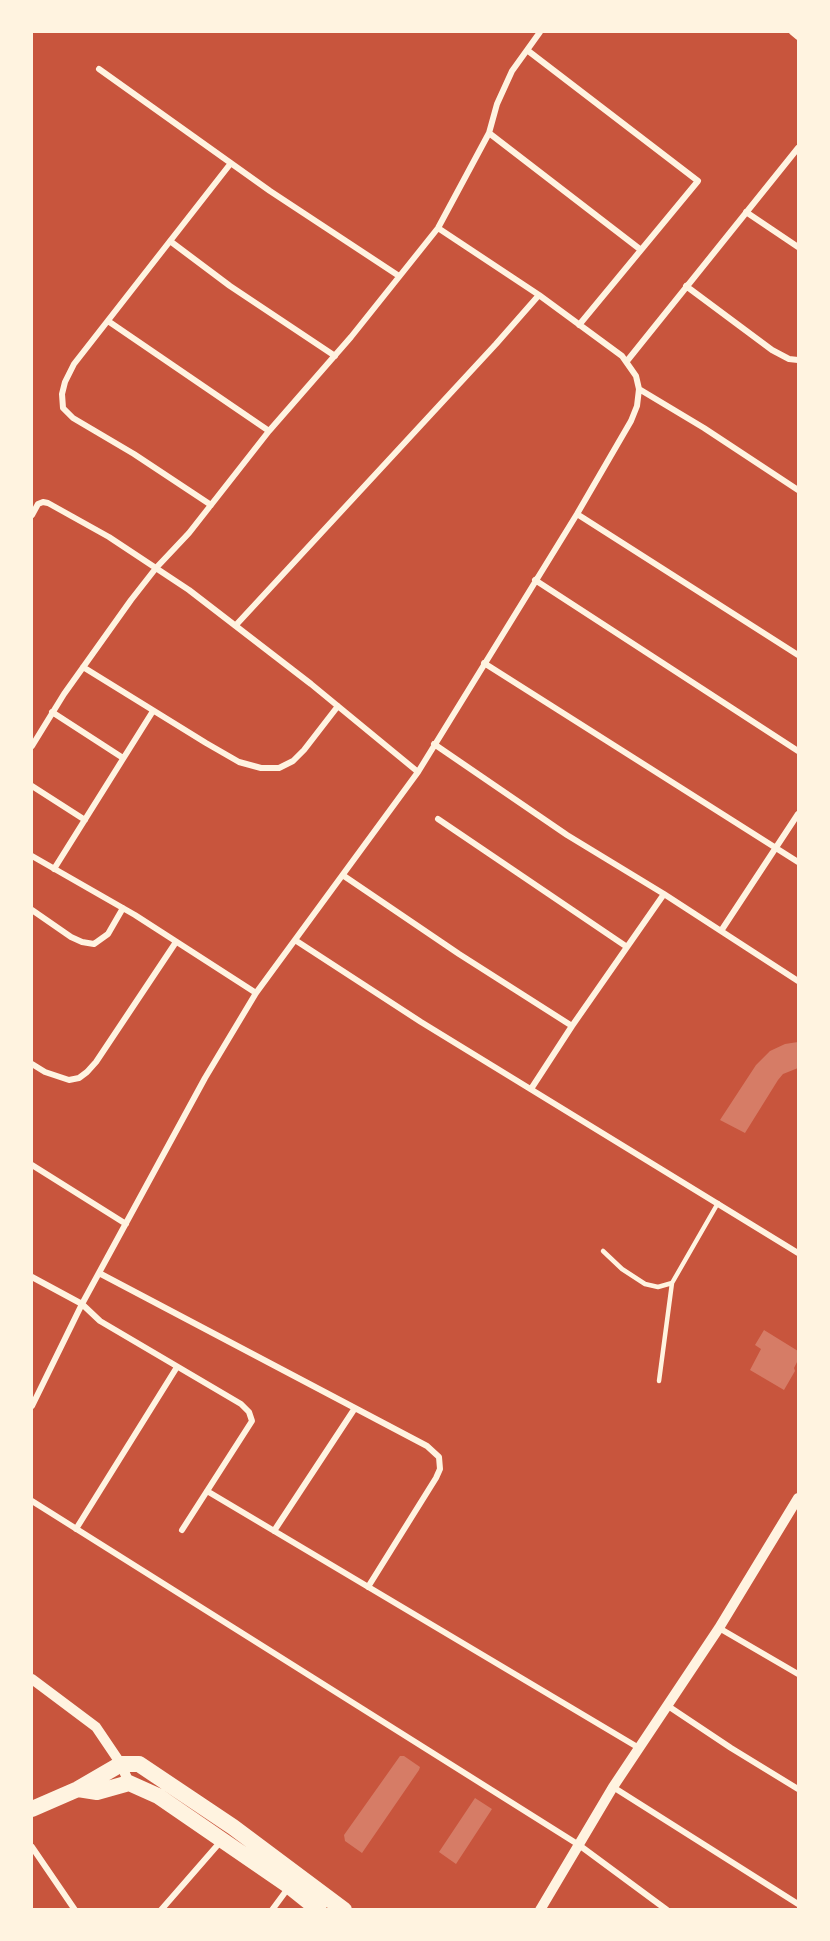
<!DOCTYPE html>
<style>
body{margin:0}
#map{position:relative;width:830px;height:1941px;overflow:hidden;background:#c8553d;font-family:Inter,sans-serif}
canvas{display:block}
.frame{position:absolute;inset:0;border:33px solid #fff3e0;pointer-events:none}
</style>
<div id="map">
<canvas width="830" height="1941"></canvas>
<div class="frame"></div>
</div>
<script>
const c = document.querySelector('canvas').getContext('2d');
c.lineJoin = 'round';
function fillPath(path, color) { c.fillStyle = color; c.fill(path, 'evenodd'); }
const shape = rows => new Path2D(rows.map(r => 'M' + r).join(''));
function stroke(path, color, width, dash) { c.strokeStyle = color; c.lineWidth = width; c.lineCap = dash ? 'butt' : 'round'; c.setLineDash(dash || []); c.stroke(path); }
const building = shape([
 [798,1042,798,1068,783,1074,778,1080,745,1133,720,1120,756,1065,770,1051,785,1044],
 [764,1330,798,1351,798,1360,794,1368,795,1371,784,1390,750,1370,761,1349,755,1345],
 [400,1756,404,1756,420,1767,419,1770,362,1853,345,1841,344,1835],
 [475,1798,492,1809,456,1864,439,1852]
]);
const service = shape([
 [603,1251,622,1269,645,1284,658,1287,672,1283],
 [659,1381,672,1283,718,1203]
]);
const minor = shape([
 [792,32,798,37],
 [527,50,698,181,579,325],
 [99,69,270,191,399,276],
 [489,133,641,250],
 [746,212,798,247],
 [170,241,230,286,335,356],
 [686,286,772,350,789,359,798,360],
 [108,321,269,431],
 [627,361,798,148],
 [639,389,704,428,798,490],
 [211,505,134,454,73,418,63,408,62,394,65,382,74,364,231,163],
 [577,514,798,655],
 [32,515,38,504,43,502,48,503,109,537,189,590,311,684,418,772],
 [535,580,798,751],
 [236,625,496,344,539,295],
 [484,663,798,862],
 [83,667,206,743,239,762,261,768,279,768,293,761,304,750,338,706],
 [52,712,123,758],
 [434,744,567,835,664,894,798,981],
 [32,746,64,694,131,600,156,568,189,533,269,431,351,337,438,228,489,133,497,104,512,71,540,32],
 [32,786,85,820],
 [438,819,627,947],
 [32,856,135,915,256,993],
 [54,869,153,711],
 [344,876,459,954,572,1026],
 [32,910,71,937,82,942,94,944,108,934,123,908],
 [721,931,798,814],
 [295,940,421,1022,798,1253],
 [32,1064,45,1072,69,1080,79,1078,87,1072,96,1062,176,942],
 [531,1089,572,1026,664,894],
 [32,1165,126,1224],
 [99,1273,427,1446,439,1457,440,1469,436,1478,368,1587],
 [32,1277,82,1304,100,1321,241,1404,249,1412,252,1421,182,1530],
 [32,1406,82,1304,205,1078,256,993,418,772,577,514,631,421,637,406,639,389,636,376,622,356,539,295,438,228],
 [207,1491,639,1748],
 [32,1501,579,1845,667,1910],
 [76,1529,177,1367],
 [274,1531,355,1408],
 [719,1628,798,1674],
 [668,1706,731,1748,798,1789],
 [613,1787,798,1904],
 [32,1847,75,1910],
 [161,1910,222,1840],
 [272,1910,289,1887]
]);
const tertiary = shape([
 [32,1679,96,1727,121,1764,129,1783],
 [540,1910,613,1787,719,1628,798,1498]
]);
const trunk = shape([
 [78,1789,97,1792,129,1783,158,1796,289,1886,319,1910],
 [32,1809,78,1789,121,1764,139,1764,233,1827,344,1910]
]);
fillPath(building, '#d67c66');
stroke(service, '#fff3e0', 4.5);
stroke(minor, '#fff3e0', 6);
stroke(tertiary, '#fff3e0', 10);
stroke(trunk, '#fff3e0', 16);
</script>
